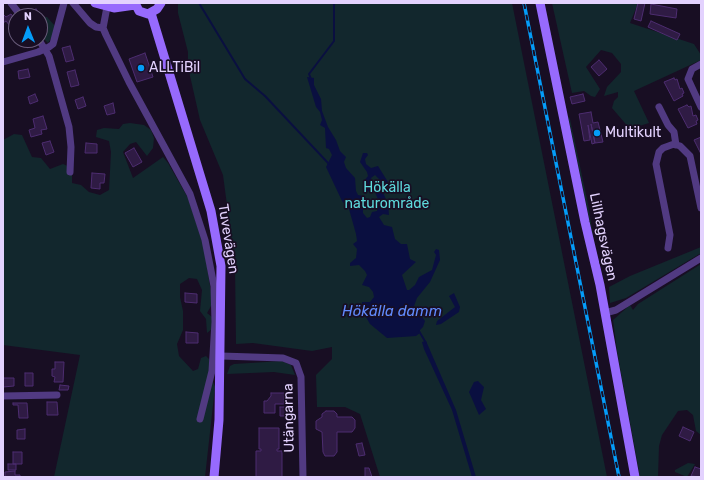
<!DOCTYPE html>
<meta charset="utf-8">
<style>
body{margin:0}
#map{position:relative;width:704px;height:480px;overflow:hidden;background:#180e23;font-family:Rubik,sans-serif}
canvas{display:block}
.frame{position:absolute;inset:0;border:4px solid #e3d2fe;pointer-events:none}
.north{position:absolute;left:8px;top:8px;width:40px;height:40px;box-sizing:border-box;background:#180e23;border:1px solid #695c7b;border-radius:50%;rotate:359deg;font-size:11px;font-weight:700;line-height:16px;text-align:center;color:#e3d2fe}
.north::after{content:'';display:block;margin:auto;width:14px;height:18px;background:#049cf8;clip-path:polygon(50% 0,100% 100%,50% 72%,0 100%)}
</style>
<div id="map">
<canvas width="704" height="480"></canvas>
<div class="frame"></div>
<div class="north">N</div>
</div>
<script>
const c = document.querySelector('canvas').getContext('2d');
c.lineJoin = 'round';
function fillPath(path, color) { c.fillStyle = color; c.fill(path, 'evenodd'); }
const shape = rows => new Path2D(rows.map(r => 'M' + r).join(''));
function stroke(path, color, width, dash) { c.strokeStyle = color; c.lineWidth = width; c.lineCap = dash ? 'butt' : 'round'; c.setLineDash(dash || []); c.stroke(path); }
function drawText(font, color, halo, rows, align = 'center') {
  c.font = font + ' Rubik,sans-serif'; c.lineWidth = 3.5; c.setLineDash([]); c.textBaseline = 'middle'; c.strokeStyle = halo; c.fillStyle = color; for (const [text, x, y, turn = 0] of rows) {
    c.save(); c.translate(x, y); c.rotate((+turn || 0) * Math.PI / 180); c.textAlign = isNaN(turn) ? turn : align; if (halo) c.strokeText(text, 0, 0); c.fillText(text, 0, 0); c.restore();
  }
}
const green = shape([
 [178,3,512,3,607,477,380,477,360,414,345,407,317,407,316,375,332,359,332,347,312,351,253,343,236,344,235,265,223,175,200,120,188,67,188,52,178,13],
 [552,3,638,3,630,23,694,44,701,55,701,60,634,91,649,123,630,129,612,108,614,101,618,97,618,92,604,96,607,87,621,72,621,64,612,53,601,50,586,67,600,89,595,97,591,96,584,91,572,93],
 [45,17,47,17,55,26,54,34,48,43,40,35,40,22],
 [568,116,570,119,588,204,595,247],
 [130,123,144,125,151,130,154,138,153,148,147,156,136,142,130,144,123,152,133,178,163,157,168,163,188,198,204,247,211,292,211,306,207,313,212,317,212,329,207,333,206,319,200,311,202,290,197,279,189,278,180,284,180,297,183,311,183,330,177,344,179,356,193,371,198,369,201,358,206,356,209,359,209,372,215,387,205,477,54,477,80,355,3,345,3,140,14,134,22,135,32,157,41,158,50,169,63,164,72,168,72,183,81,185,89,192,100,195,109,190,111,152,109,141,96,137,97,130,104,128,119,129,123,124],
 [701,247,701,253,626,298,610,303,609,287,630,276],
 [701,264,701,435,696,431,693,415,687,410,678,411,662,435,659,446,658,477,640,477,617,351,613,320,630,305,633,310,638,304],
 [282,361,291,365,295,375,274,372,227,374,230,366,234,364],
 [688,463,695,464,687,477,675,472,675,470]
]);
const water = shape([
 [307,77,314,78,314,85,321,99,322,111,328,127,336,140,340,151,346,157,344,162,346,168,355,178,356,191,358,195,363,196,366,206,363,209,363,213,367,218,370,217,372,212,377,211,379,202,375,192,366,191,364,181,368,176,367,172,360,162,363,153,367,153,368,155,365,159,366,164,371,168,378,166,388,182,387,184,384,184,375,175,371,178,374,186,382,190,388,204,389,215,383,214,379,217,384,225,392,227,395,239,401,244,407,244,410,259,416,262,402,275,407,290,409,290,415,285,419,277,432,270,436,255,434,252,436,249,439,250,440,260,430,282,417,298,414,306,425,321,423,327,420,330,420,333,416,336,387,338,370,324,363,312,362,302,370,302,374,297,373,292,369,287,362,285,367,275,365,271,359,265,350,266,350,263,356,258,357,249,353,244,357,241,356,234,349,209,342,201,326,167,332,155,329,149,326,148,325,128,320,125,322,120,320,112,316,107],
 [454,293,460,307,459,312,441,324,436,325,437,321,455,307,449,296],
 [426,341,456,410,476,477,472,477,452,410,424,349,422,342],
 [478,381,484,387,481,400,486,409,479,415,469,392,474,382]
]);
const stream = shape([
 [199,3,245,79,265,96,329,164],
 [311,79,309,74,334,41,334,3],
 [419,331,426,343]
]);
const building = shape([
 [638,3,645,3,641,21,634,19,638,3],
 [651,4,677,9,676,18,650,14,651,4],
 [36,9,42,16,28,16,36,9],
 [3,14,6,17,11,14,16,21,16,30,14,31,6,21,3,23,3,14],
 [651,21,680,34,677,40,648,27,651,21],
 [21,40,31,40,34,43,27,48,21,40],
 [70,46,74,60,66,62,62,48,70,46],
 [145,53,153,77,137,82,129,59,145,53],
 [599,60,607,69,599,76,591,67,599,60],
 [28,69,30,77,19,79,18,71,28,69],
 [75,70,79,85,71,87,67,72,75,70],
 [674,78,675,80,677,79,680,89,682,88,684,93,682,94,683,96,674,101,664,82,674,78],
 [35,94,38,101,30,104,28,97,35,94],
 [583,94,585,101,572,104,570,97,583,94],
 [83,97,86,106,78,109,75,100,83,97],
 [113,103,115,113,107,115,104,106,113,103],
 [687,105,689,107,691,106,693,116,696,115,698,120,696,121,697,124,688,128,678,109,687,105],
 [591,112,593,123,598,122,603,142,595,143,591,124,595,143,592,144,588,125,590,140,584,141,579,114,591,112],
 [43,116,47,129,41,130,42,134,31,137,29,130,35,128,33,119,43,116],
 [701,137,701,154,694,140,701,137],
 [50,141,54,152,46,155,42,143,50,141],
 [86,143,97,144,97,153,85,153,86,143],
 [134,148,142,162,133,167,125,153,134,148],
 [92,173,105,174,104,183,100,183,100,189,91,188,92,173],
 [185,293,197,294,197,303,185,302,185,293],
 [186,332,198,333,198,343,186,343,186,332],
 [55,362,64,362,63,382,54,382,55,377,52,376,52,369,55,369,55,362],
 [25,373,33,373,33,386,25,386,25,373],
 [3,378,14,378,14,386,3,387,3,378],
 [60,385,69,386,68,390,59,390,60,385],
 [271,393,284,393,284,404,275,404,275,413,264,413,264,401,267,401,271,396,271,393],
 [47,402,57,402,58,415,47,415,47,402],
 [13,403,27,403,28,418,19,418,18,405,13,405,13,403],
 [280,407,290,407,290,416,280,416,280,407],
 [326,411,334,411,337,414,337,417,352,417,355,420,355,428,352,432,337,432,337,452,334,456,325,456,323,452,322,432,316,429,316,421,322,417,322,414,326,411],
 [683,427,694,432,690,441,679,436,683,427],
 [259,428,279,428,279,449,277,449,277,451,282,451,282,477,256,477,256,451,261,451,261,449,259,449,259,428],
 [25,429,25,439,17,439,17,430,25,429],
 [362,443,365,455,359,456,356,444,362,443],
 [13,452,22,452,22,464,13,464,13,452],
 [8,464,16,464,16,470,8,470,8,464],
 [695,467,701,469,701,477,691,476,695,467],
 [365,468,369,468,372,477,365,477,365,468],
 [15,471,15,475,20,475,20,477,5,477,5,472,15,471]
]);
const street = shape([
 [11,3,21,16],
 [73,3,90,23,96,27,103,28],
 [107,7,103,28,106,35,129,82,190,194,205,240,214,286,215,322,212,371,200,419],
 [39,40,49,56,69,127,71,147,70,172],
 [3,62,38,52,49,47,53,44,64,3],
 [701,64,692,69,688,79,701,107],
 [659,107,668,125,674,132,676,145],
 [668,248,670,235,656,164,659,152,663,148,674,144,680,146,690,156,701,208],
 [605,313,616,310,701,258],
 [221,356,283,358,296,363,301,377,303,477],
 [3,396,57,395]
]);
const secondary = shape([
 [95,3,114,8,135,5],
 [135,3,139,11,148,14,157,9,161,3],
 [540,3,585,222,600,285,635,477],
 [151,13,211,211,221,266,219,420,214,477]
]);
const rail = shape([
 [524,3,619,477]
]);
const markers = [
 [141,68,4,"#049cf8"],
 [597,133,4,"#049cf8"]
];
const poiNames = [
 ["ALLTiBil",149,68],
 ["Multikult",605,133]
];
const parkNames = [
 ["Hökälla",387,188],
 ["naturområde",387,204]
];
const streetNames = [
 ["Lillhagsvägen",603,237,78],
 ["Tuvevägen",228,239,81],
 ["Utängarna",289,418,-91]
];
const waterNames = [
 ["Hökälla damm",392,312]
];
fillPath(green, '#12272d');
fillPath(water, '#0a0f40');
stroke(stream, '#0a0f40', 2);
fillPath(building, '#2f1b44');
stroke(building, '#4d2d70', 1);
stroke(street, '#513a82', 7);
stroke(secondary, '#976afd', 9);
stroke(rail, '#049cf8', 3.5);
stroke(rail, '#180e23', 2, [6]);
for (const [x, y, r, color] of markers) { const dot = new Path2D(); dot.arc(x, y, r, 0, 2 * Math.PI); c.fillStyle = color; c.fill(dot); stroke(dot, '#180e23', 1.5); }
drawText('14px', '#e3d2fe', '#180e23', poiNames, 'left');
drawText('14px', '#5edadd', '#180e23', parkNames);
drawText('14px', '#e3d2fe', '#180e23', streetNames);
drawText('italic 15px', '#618afc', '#180e23', waterNames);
</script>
